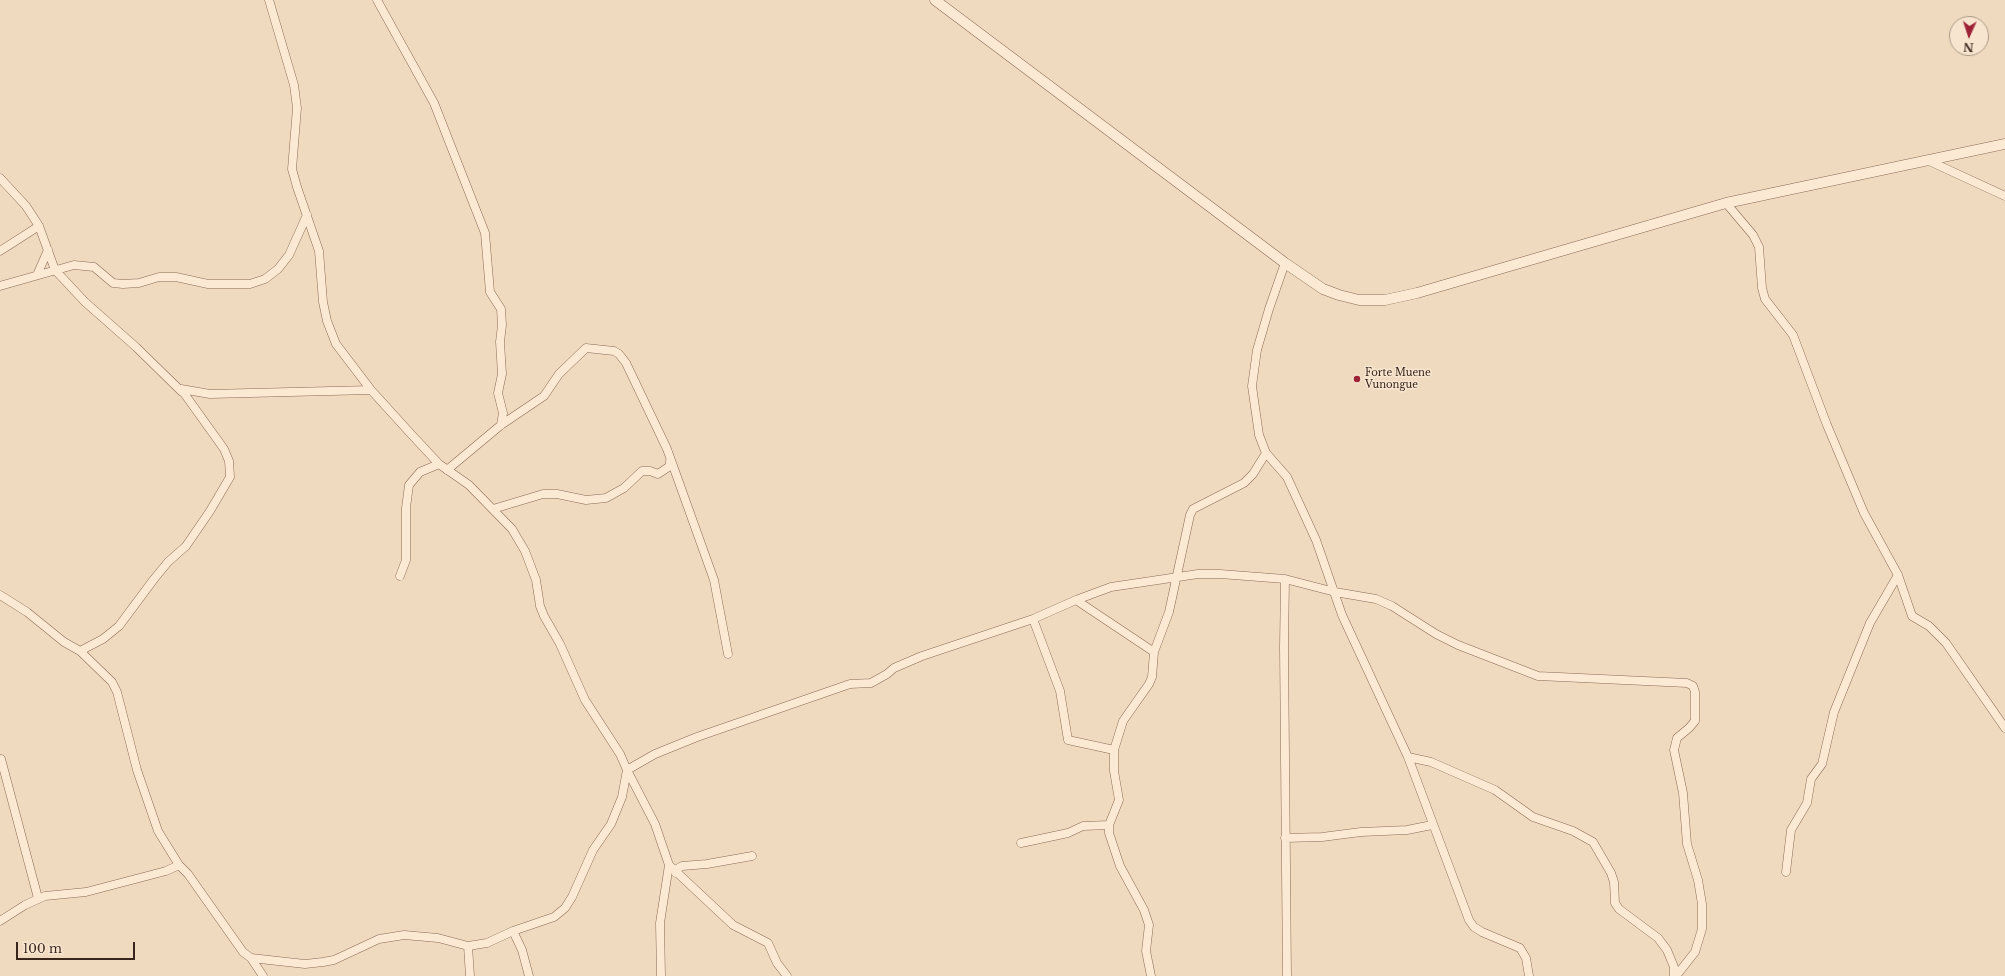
<!DOCTYPE html>
<style>
body{margin:0}
#map{position:relative;width:2005px;height:976px;overflow:hidden;background:#f0dabf;font-family:"Libre Baskerville",serif}
canvas{display:block}
.north{position:absolute;left:1949px;top:16px;width:40px;height:40px;box-sizing:border-box;background:#f7e5cf;border:1px solid #ab9887;border-radius:50%;rotate:183deg;font-size:11px;font-weight:700;line-height:16px;text-align:center;color:#39251c}
.north::after{content:'';display:block;margin:auto;width:14px;height:18px;background:#9d2337;clip-path:polygon(50% 0,100% 100%,50% 72%,0 100%)}
.scale{position:absolute;left:16px;top:942px;width:119px;height:18px;box-sizing:border-box;border:2px solid #39251c;border-top:0;padding-left:5px;font-size:12px;line-height:14px;white-space:nowrap;color:#39251c;-webkit-text-stroke:3px #f7e5cf;paint-order:stroke}
</style>
<div id="map">
<canvas width="2005" height="976"></canvas>
<div class="north">N</div>
<div class="scale">100 m</div>
</div>
<script>
const c = document.querySelector('canvas').getContext('2d');
c.lineJoin = 'round';
const shape = rows => new Path2D(rows.map(r => 'M' + r).join(''));
function stroke(path, color, width, dash) { c.strokeStyle = color; c.lineWidth = width; c.lineCap = dash ? 'butt' : 'round'; c.setLineDash(dash || []); c.stroke(path); }
function drawText(font, color, halo, rows, align = 'center') {
  c.font = font + ' "Libre Baskerville",serif'; c.lineWidth = 3; c.setLineDash([]); c.textBaseline = 'middle'; c.strokeStyle = halo; c.fillStyle = color; for (const [text, x, y, turn = 0] of rows) {
    c.save(); c.translate(x, y); c.rotate((+turn || 0) * Math.PI / 180); c.textAlign = isNaN(turn) ? turn : align; if (halo) c.strokeText(text, 0, 0); c.fillText(text, 0, 0); c.restore();
  }
}
const minor = shape([
 [377,0,434,103,485,233,490,292,501,309,502,325,500,342,502,374,498,393,503,413,501,425],
 [1927,160,2005,196],
 [0,178,26,206,39,226,55,270,85,302,136,347,182,392],
 [1726,203,1753,235,1759,247,1762,288,1765,299,1793,335,1827,425,1864,513,1898,575,1912,616,1929,626,1946,643,2005,728],
 [0,251,39,226],
 [1285,263,1269,309,1257,350,1252,386,1259,435,1266,453,1287,477,1316,540,1342,615,1408,757,1469,920,1474,927,1482,932,1520,948,1526,958,1529,976],
 [37,275,48,250],
 [0,286,74,265,94,267,113,283,123,284,139,283,159,277,176,277,208,284,250,284,265,279,278,269,289,255,307,215],
 [181,389,210,394,371,390],
 [447,470,501,425,544,396,559,374,586,348,614,351,619,354,626,363,667,449,714,580,728,654],
 [493,509,543,494,557,494,586,500,606,498,624,488,642,471,650,471,658,474,670,466,670,461],
 [400,576,406,560,406,508,409,485,420,472,439,464],
 [1285,579,1284,647,1287,976],
 [0,595,27,612,64,642,80,651,112,682,117,692,137,770,158,831,179,865,188,874,243,952,251,958,263,976],
 [1076,600,1154,652],
 [1033,619,1060,691,1068,740,1114,750],
 [80,651,103,639,119,626,154,579,168,562,186,546,210,511,230,477,229,461,224,449,181,389],
 [1408,757,1431,762,1495,790,1533,817,1573,831,1593,842,1611,873,1614,882,1615,903,1619,909,1658,938,1667,950,1674,967,1674,976],
 [1,759,38,898],
 [1285,838,1322,837,1361,832,1407,830,1432,825],
 [1021,843,1068,833,1083,826,1109,825],
 [1786,872,1791,830,1807,803,1811,779,1822,764,1834,712,1870,623,1898,575],
 [676,873,677,869,682,866,707,864,752,856],
 [0,921,25,905,45,896,86,892,166,871,179,865],
 [513,931,522,950,529,976],
 [468,946,470,976],
 [251,958,305,964,323,962,334,960,379,939,404,935,438,938,468,946,487,943,513,931,554,917,565,908,572,897,593,850,611,824,622,797,627,770,620,754,585,700,560,644,544,616,540,606,536,580,525,551,512,529,469,485,439,464,411,434,371,390,336,344,327,321,323,302,319,251,297,187,292,169,297,108,294,85,269,0],
 [661,976,660,923,669,865],
 [787,976,777,963,768,943,733,925,669,865,655,824,627,770,655,754,697,737,850,684,871,683,887,674,894,668,922,656,1033,619,1076,600,1111,587,1198,574,1220,574,1285,579,1335,592,1376,599,1392,606,1436,634,1458,645,1538,676,1687,683,1693,686,1695,692,1695,721,1689,728,1677,738,1674,750,1683,793,1687,844,1698,880,1702,904,1702,929,1695,952,1676,976],
 [1151,976,1146,951,1149,925,1144,910,1120,866,1109,833,1109,825,1119,800,1114,771,1114,750,1123,721,1149,684,1152,677,1154,652,1169,612,1190,515,1193,509,1244,483,1253,474,1266,453]
]);
const tertiary = shape([
 [935,0,1285,263,1323,289,1339,295,1359,300,1385,300,1417,293,1726,203,2005,144]
]);
const markers = [
 [1357,379,4,"#9d2337"]
];
const poiNames = [
 ["Forte Muene",1365,373],
 ["Vunongue",1365,385]
];
stroke(minor, '#8a6a56', 9);
stroke(tertiary, '#8a6a56', 11);
stroke(minor, '#fbe9d3', 8);
stroke(tertiary, '#fbe9d3', 10);
for (const [x, y, r, color] of markers) { const dot = new Path2D(); dot.arc(x, y, r, 0, 2 * Math.PI); c.fillStyle = color; c.fill(dot); stroke(dot, '#f7e5cf', 1.5); }
drawText('10px', '#39251c', '#f7e5cf', poiNames, 'left');
</script>
